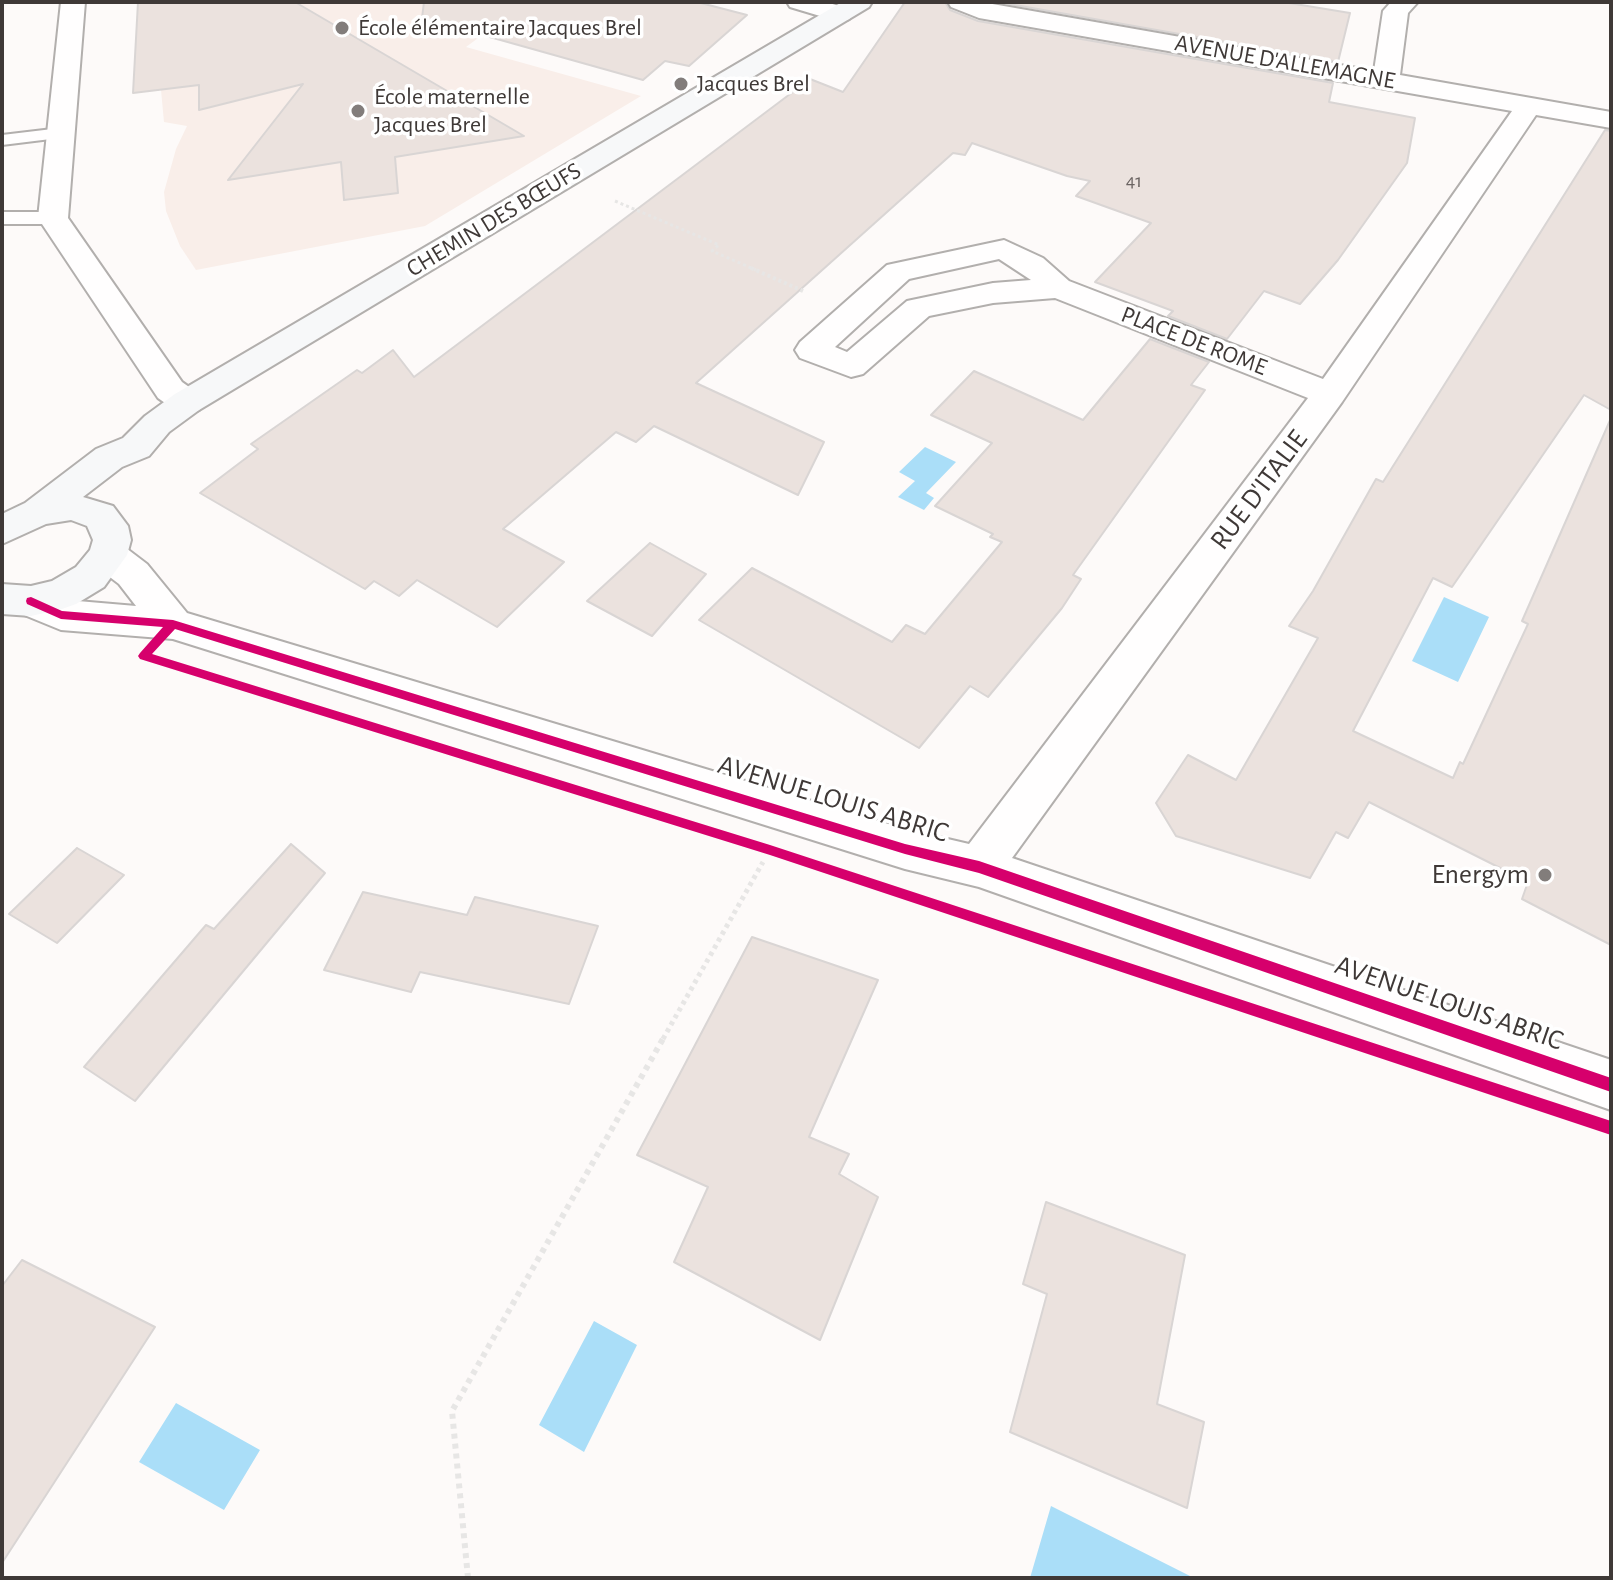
<!DOCTYPE html>
<meta charset="utf-8">
<style>
body{margin:0}
#map{position:relative;width:1613px;height:1580px;overflow:hidden;background:#fdfaf9;font-family:"Alegreya Sans",sans-serif}
canvas{display:block}
.frame{position:absolute;inset:0;border:4px solid #3f3937;pointer-events:none}
</style>
<div id="map">
<canvas width="1613" height="1580"></canvas>
<div class="frame"></div>
</div>
<script>
const c = document.querySelector('canvas').getContext('2d');
c.lineJoin = 'round';
function fillPath(path, color) { c.fillStyle = color; c.fill(path, 'evenodd'); }
const shape = rows => new Path2D(rows.map(r => 'M' + r).join(''));
function stroke(path, color, width, dash) { c.strokeStyle = color; c.lineWidth = width; c.lineCap = dash ? 'butt' : 'round'; c.setLineDash(dash || []); c.stroke(path); }
function drawText(font, color, halo, rows, align = 'center') {
  c.font = font + ' "Alegreya Sans",sans-serif'; c.lineWidth = 7; c.setLineDash([]); c.textBaseline = 'middle'; c.strokeStyle = halo; c.fillStyle = color; for (const [text, x, y, turn = 0] of rows) {
    c.save(); c.translate(x, y); c.rotate((+turn || 0) * Math.PI / 180); c.textAlign = isNaN(turn) ? turn : align; if (halo) c.strokeText(text, 0, 0); c.fillText(text, 0, 0); c.restore();
  }
}
const built = shape([
 [170,2,527,2,466,47,641,96,425,226,196,270,180,246,166,211,164,192,176,149,187,126,164,122,161,90,133,93,134,80,201,68]
]);
const water = shape([
 [925,447,956,462,926,493,934,498,924,510,898,497,915,481,899,472],
 [1444,597,1489,617,1458,682,1412,661],
 [594,1321,637,1345,584,1452,539,1425],
 [176,1403,260,1450,224,1510,139,1462],
 [1051,1506,1194,1578,1030,1578]
]);
const building = shape([
 [138,2,295,2,524,136,395,157,398,193,344,200,341,162,228,180,303,84,199,110,199,85,133,93,138,2],
 [424,2,697,2,747,15,689,66,665,61,643,80,422,18,424,2],
 [905,2,945,2,950,10,978,21,1333,83,1329,102,1415,118,1407,163,1338,260,1300,304,1264,291,1227,339,1168,316,1173,311,1095,282,1151,223,1076,196,1090,181,1067,176,972,143,965,155,953,153,696,383,824,442,798,495,654,426,636,442,616,432,503,529,564,562,497,627,417,580,399,596,374,581,365,589,200,493,258,449,251,444,357,370,362,373,393,350,414,377,810,79,843,92,905,2],
 [998,2,1283,2,1350,13,1338,62,998,2],
 [1605,130,1611,131,1611,410,1584,395,1452,587,1433,578,1353,731,1453,778,1460,762,1463,764,1528,624,1522,621,1611,418,1611,945,1522,899,1528,882,1369,802,1348,838,1336,832,1310,878,1176,836,1156,803,1188,755,1236,780,1318,638,1289,626,1313,591,1376,479,1383,482,1605,130],
 [1150,339,1209,362,1191,385,1205,390,1073,575,1081,579,1062,608,988,697,970,686,919,748,699,620,752,568,892,642,906,625,925,634,1002,542,990,537,993,534,935,506,992,443,931,415,974,371,1083,420,1150,339],
 [650,543,706,574,652,636,587,601,650,543],
 [291,844,325,873,135,1101,84,1067,206,925,214,929,291,844],
 [77,848,124,875,57,943,9,914,77,848],
 [363,892,467,915,475,897,598,926,569,1004,420,972,411,992,324,970,363,892],
 [752,937,878,980,809,1137,849,1154,839,1174,878,1197,820,1340,674,1262,708,1187,637,1155,752,937],
 [1046,1202,1185,1255,1157,1404,1204,1422,1187,1508,1010,1432,1047,1294,1023,1284,1046,1202],
 [22,1260,155,1327,2,1563,2,1286,22,1260]
]);
const pathFar3 = shape([
 [615,201,719,245,712,251,756,270]
]);
const pathFar2 = shape([
 [751,268,803,291]
]);
const pathFar1 = shape([
 [663,1039,763,862]
]);
const path = shape([
 [468,1578,452,1411,664,1037]
]);
const lane = shape([
 [61,128,70,133,67,137,2,145,2,135,61,128],
 [2,212,53,212,63,218,53,224,2,224,2,212]
]);
const street = shape([
 [61,2,85,2,68,218,182,382,199,394,204,402,199,410,187,414,175,410,158,398,38,218,61,2],
 [787,2,826,2,849,9,853,14,849,19,840,22,790,7,787,2],
 [948,2,981,2,1374,71,1383,11,1391,2,1418,2,1408,13,1400,75,1611,112,1611,128,1536,115,1342,402,1012,858,1611,1060,1611,1110,979,887,905,869,173,639,61,630,17,612,11,601,17,590,31,586,66,600,136,606,119,584,94,565,89,555,94,545,108,541,122,545,147,564,187,613,905,829,969,844,1308,398,1055,298,993,303,929,316,863,374,851,377,800,358,795,350,800,342,887,265,1004,240,1043,258,1069,281,1323,379,1512,111,979,18,951,7,948,2],
 [999,259,1031,280,993,283,907,301,847,352,835,347,909,279,999,259]
]);
const secondary = shape([
 [842,2,872,2,869,7,199,410,169,432,149,456,122,467,83,497,113,506,128,526,131,540,127,555,104,587,76,604,62,609,31,616,2,614,2,584,31,586,52,581,76,567,90,550,93,540,87,526,71,520,46,524,2,544,2,514,25,503,96,449,123,438,145,416,175,394,842,2]
]);
const cycleway = shape([
 [31,597,62,611,173,620,905,844,979,861,1611,1078,1611,1092,979,873,905,854,175,629,152,654,770,845,1611,1121,1611,1135,770,855,140,659,138,656,140,653,163,627,61,619,27,604,26,601,27,598,31,597]
]);
const markers = [
 [342,28,8,"#827d7b"],
 [681,84,8,"#827d7b"],
 [358,111,8,"#827d7b"],
 [1545,875,8,"#827d7b"]
];
const farNumbernames = [
 ["41",1134,181]
];
const farPoinames = [
 ["École élémentaire Jacques Brel",358,28],
 ["Jacques Brel",697,84],
 ["École maternelle",374,97],
 ["Jacques Brel",374,125]
];
const farStreetnames = [
 ["AVENUE D'ALLEMAGNE",1285,62,10],
 ["CHEMIN DES BŒUFS",494,220,-31],
 ["PLACE DE ROME",1194,341,21]
];
const streetNames = [
 ["RUE D'ITALIE",1259,490,-53],
 ["AVENUE LOUIS ABRIC",833,799,17],
 ["AVENUE LOUIS ABRIC",1449,1003,19]
];
const poiNames = [
 ["Energym",1529,875]
];
fillPath(built, '#f9eee9');
fillPath(water, '#aadef8');
fillPath(building, '#ebe2de');
stroke(building, '#d9d5d4', 2);
stroke(lane, '#b2afad', 4);
stroke(street, '#b2afad', 4);
stroke(secondary, '#b2afad', 4);
stroke(pathFar3, '#e7e6e5', 3, [3, 3]);
stroke(pathFar2, '#e7e6e5', 4, [3, 3]);
stroke(pathFar1, '#e7e6e5', 5, [4, 4]);
stroke(path, '#e7e6e5', 6, [5, 5]);
fillPath(lane, '#fffefe');
fillPath(street, '#fffefe');
fillPath(secondary, '#f7f8f9');
fillPath(cycleway, '#d6006c');
for (const [x, y, r, color] of markers) { const dot = new Path2D(); dot.arc(x, y, r, 0, 2 * Math.PI); c.fillStyle = color; c.fill(dot); stroke(dot, '#fff', 3); }
drawText('20px', '#6b6462', null, farNumbernames);
drawText('24px', '#3f3937', '#fff', farPoinames, 'left');
drawText('24px', '#3f3937', '#fff', farStreetnames);
drawText('28px', '#3f3937', '#fff', streetNames);
drawText('28px', '#3f3937', '#fff', poiNames, 'right');
</script>
